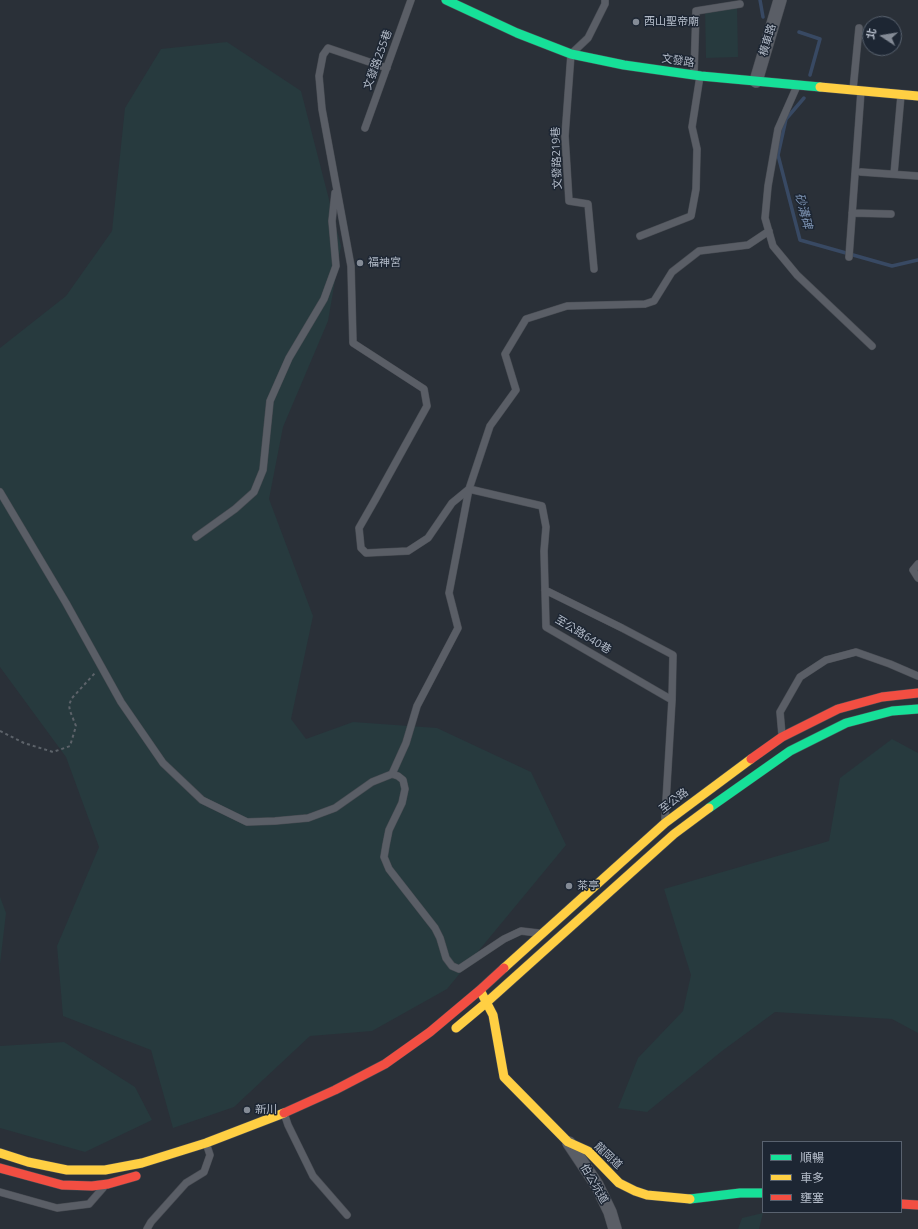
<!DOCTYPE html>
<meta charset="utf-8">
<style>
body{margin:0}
#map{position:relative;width:918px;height:1229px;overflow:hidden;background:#2a3038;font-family:"Open Sans","Noto Sans TC",sans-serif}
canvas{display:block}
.legend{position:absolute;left:762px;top:1141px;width:140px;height:72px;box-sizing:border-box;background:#1d2633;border:1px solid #59626f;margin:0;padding:5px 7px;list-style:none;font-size:12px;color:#b4bcc9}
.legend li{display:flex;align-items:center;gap:8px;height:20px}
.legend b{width:20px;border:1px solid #59626f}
.north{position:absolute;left:862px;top:16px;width:40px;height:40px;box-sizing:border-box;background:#1d2633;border:1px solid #59626f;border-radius:50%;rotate:282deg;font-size:11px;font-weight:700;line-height:16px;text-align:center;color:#b4bcc9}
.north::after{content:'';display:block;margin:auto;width:14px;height:18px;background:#848b96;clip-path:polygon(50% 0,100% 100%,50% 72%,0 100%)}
</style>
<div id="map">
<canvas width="918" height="1229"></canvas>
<ul class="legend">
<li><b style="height:5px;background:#16e098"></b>順暢</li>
<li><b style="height:5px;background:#ffcf43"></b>車多</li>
<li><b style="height:5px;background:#f24e42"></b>壅塞</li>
</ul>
<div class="north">北</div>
</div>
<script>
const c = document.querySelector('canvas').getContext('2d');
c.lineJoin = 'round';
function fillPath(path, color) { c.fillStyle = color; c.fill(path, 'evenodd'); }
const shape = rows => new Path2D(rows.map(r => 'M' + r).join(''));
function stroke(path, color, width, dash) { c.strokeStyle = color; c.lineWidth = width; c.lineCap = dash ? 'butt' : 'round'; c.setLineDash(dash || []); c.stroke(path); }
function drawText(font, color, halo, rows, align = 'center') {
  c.font = font + ' "Open Sans","Noto Sans TC",sans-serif'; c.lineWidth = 3; c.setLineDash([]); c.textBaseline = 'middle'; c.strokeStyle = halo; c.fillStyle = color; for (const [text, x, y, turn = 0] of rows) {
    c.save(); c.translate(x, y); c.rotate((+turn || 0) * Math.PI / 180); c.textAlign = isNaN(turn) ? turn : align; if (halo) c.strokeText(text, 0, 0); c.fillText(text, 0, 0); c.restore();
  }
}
const green = shape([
 [737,5,738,57,706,58,705,7],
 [227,42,301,91,341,246,328,321,283,427,269,499,313,616,291,719,306,739,353,722,437,728,531,772,566,845,447,989,372,1031,310,1036,234,1107,173,1128,151,1050,63,1016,57,946,99,847,66,757,0,667,0,348,66,296,112,231,125,108,161,49],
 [892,739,918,753,918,1033,892,1019,775,1012,722,1051,647,1112,618,1108,638,1058,683,1011,691,975,664,889,829,841,840,778],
 [0,897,6,913,0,964],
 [64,1042,135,1087,152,1120,85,1152,0,1128,0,1046],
 [763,1213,759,1229,738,1229,742,1218]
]);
const stream = shape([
 [760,0,763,17],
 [799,32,820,39,810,75],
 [804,98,786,119,778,155,800,240,892,266,918,260]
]);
const path = shape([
 [0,731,24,743,53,752,70,746,76,726,70,711,69,705,72,698,95,673]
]);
const lane = shape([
 [387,68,328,48,323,55,319,76,322,109,351,266,353,343,424,389,427,406,375,500,359,528,361,548,366,553,408,551,428,538,452,503,469,489,542,506,546,527,544,551,546,627,672,700,665,818],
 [694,74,696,11,740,4],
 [797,86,778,129,768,186,765,218,773,246,797,275,872,346],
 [853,90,859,28],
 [365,128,411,0],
 [861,172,918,176],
 [894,174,901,95],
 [852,213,891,214],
 [640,236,691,216,696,189,697,149,692,127,700,76],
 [849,257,861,91],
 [594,269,588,204,569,201,565,136,571,54,588,38,605,4,605,0],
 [0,492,66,603,121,702,163,763,202,800,247,822,275,821,308,818,335,808,372,782,392,774,398,776,403,780,405,789,402,803,389,830,386,845,384,857,389,869,435,928,440,938,446,958,452,966,459,969,504,939,521,931,538,933],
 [196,537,235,509,254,492,263,470,270,401,289,358,324,299,336,266,332,221,335,193],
 [918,564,913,570,918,578],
 [545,590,622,628,673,655,672,700],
 [782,735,780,712,800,677,826,660,856,652,890,664,918,676],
 [392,774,406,743,417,706,458,628,449,593,469,489,490,426,516,390,505,354,526,319,567,306,645,304,654,301,672,272,699,251,748,245,769,231],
 [284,1113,288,1125,313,1176,347,1215],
 [0,1192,57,1208,89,1204,103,1188],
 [147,1229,151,1222,186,1183,204,1172,210,1155,206,1143]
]);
const street = shape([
 [756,81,780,0],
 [569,1143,597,1185,610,1212,615,1229]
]);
const fast = shape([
 [446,0,517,33,571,54,624,65,701,76,820,87],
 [709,808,790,751,846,723,892,711,918,709],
 [690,1199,740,1193,763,1193]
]);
const slow = shape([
 [820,87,918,96],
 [504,968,665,823,751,759],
 [481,992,493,1015,504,1077,568,1142,588,1151,619,1183,635,1191,647,1195,690,1199],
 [456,1028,487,1002,674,834,709,808],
 [0,1153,28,1162,67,1170,105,1170,142,1163,206,1143,284,1113]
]);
const jam = shape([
 [751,759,782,737,838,709,882,697,918,693],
 [284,1113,335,1090,385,1064,430,1032,480,990,504,968],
 [0,1168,62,1185,92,1186,108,1184,136,1176],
 [901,1204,918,1205]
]);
const markers = [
 [636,22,4,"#848b96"],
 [360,263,4,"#848b96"],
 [569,886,4,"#848b96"],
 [247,1110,4,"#848b96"]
];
const poiNames = [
 ["西山聖帝廟",644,22],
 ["福神宮",368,263],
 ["茶亭",577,886],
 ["新川",255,1110]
];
const streetNames = [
 ["橫車路",768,40,-73],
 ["文發路255巷",378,60,-70],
 ["文發路",678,61,8],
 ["文發路219巷",557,158,-92],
 ["至公路640巷",583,635,31],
 ["至公路",674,801,-37],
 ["龍岡道",608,1156,43],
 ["伯公坑道",594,1184,60]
];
const waterNames = [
 ["砂溝碑",803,211,76]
];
fillPath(green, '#273a3e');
stroke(stream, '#384963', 3.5);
stroke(lane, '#484c53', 8);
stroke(street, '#484c53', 14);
stroke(fast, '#484c53', 10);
stroke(slow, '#484c53', 10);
stroke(jam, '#484c53', 10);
stroke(path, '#5d636a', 2, [3, 3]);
stroke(lane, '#5a5e66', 7);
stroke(street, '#5a5e66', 13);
stroke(fast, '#16e098', 9);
stroke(slow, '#ffcf43', 9);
stroke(jam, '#f24e42', 9);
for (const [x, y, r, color] of markers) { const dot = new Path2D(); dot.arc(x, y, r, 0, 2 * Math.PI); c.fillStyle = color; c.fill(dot); stroke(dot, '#1d2633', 1.5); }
drawText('11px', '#b4bcc9', '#1d2633', poiNames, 'left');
drawText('11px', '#b4bcc9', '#1d2633', streetNames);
drawText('italic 12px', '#7c92b1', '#1d2633', waterNames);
</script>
